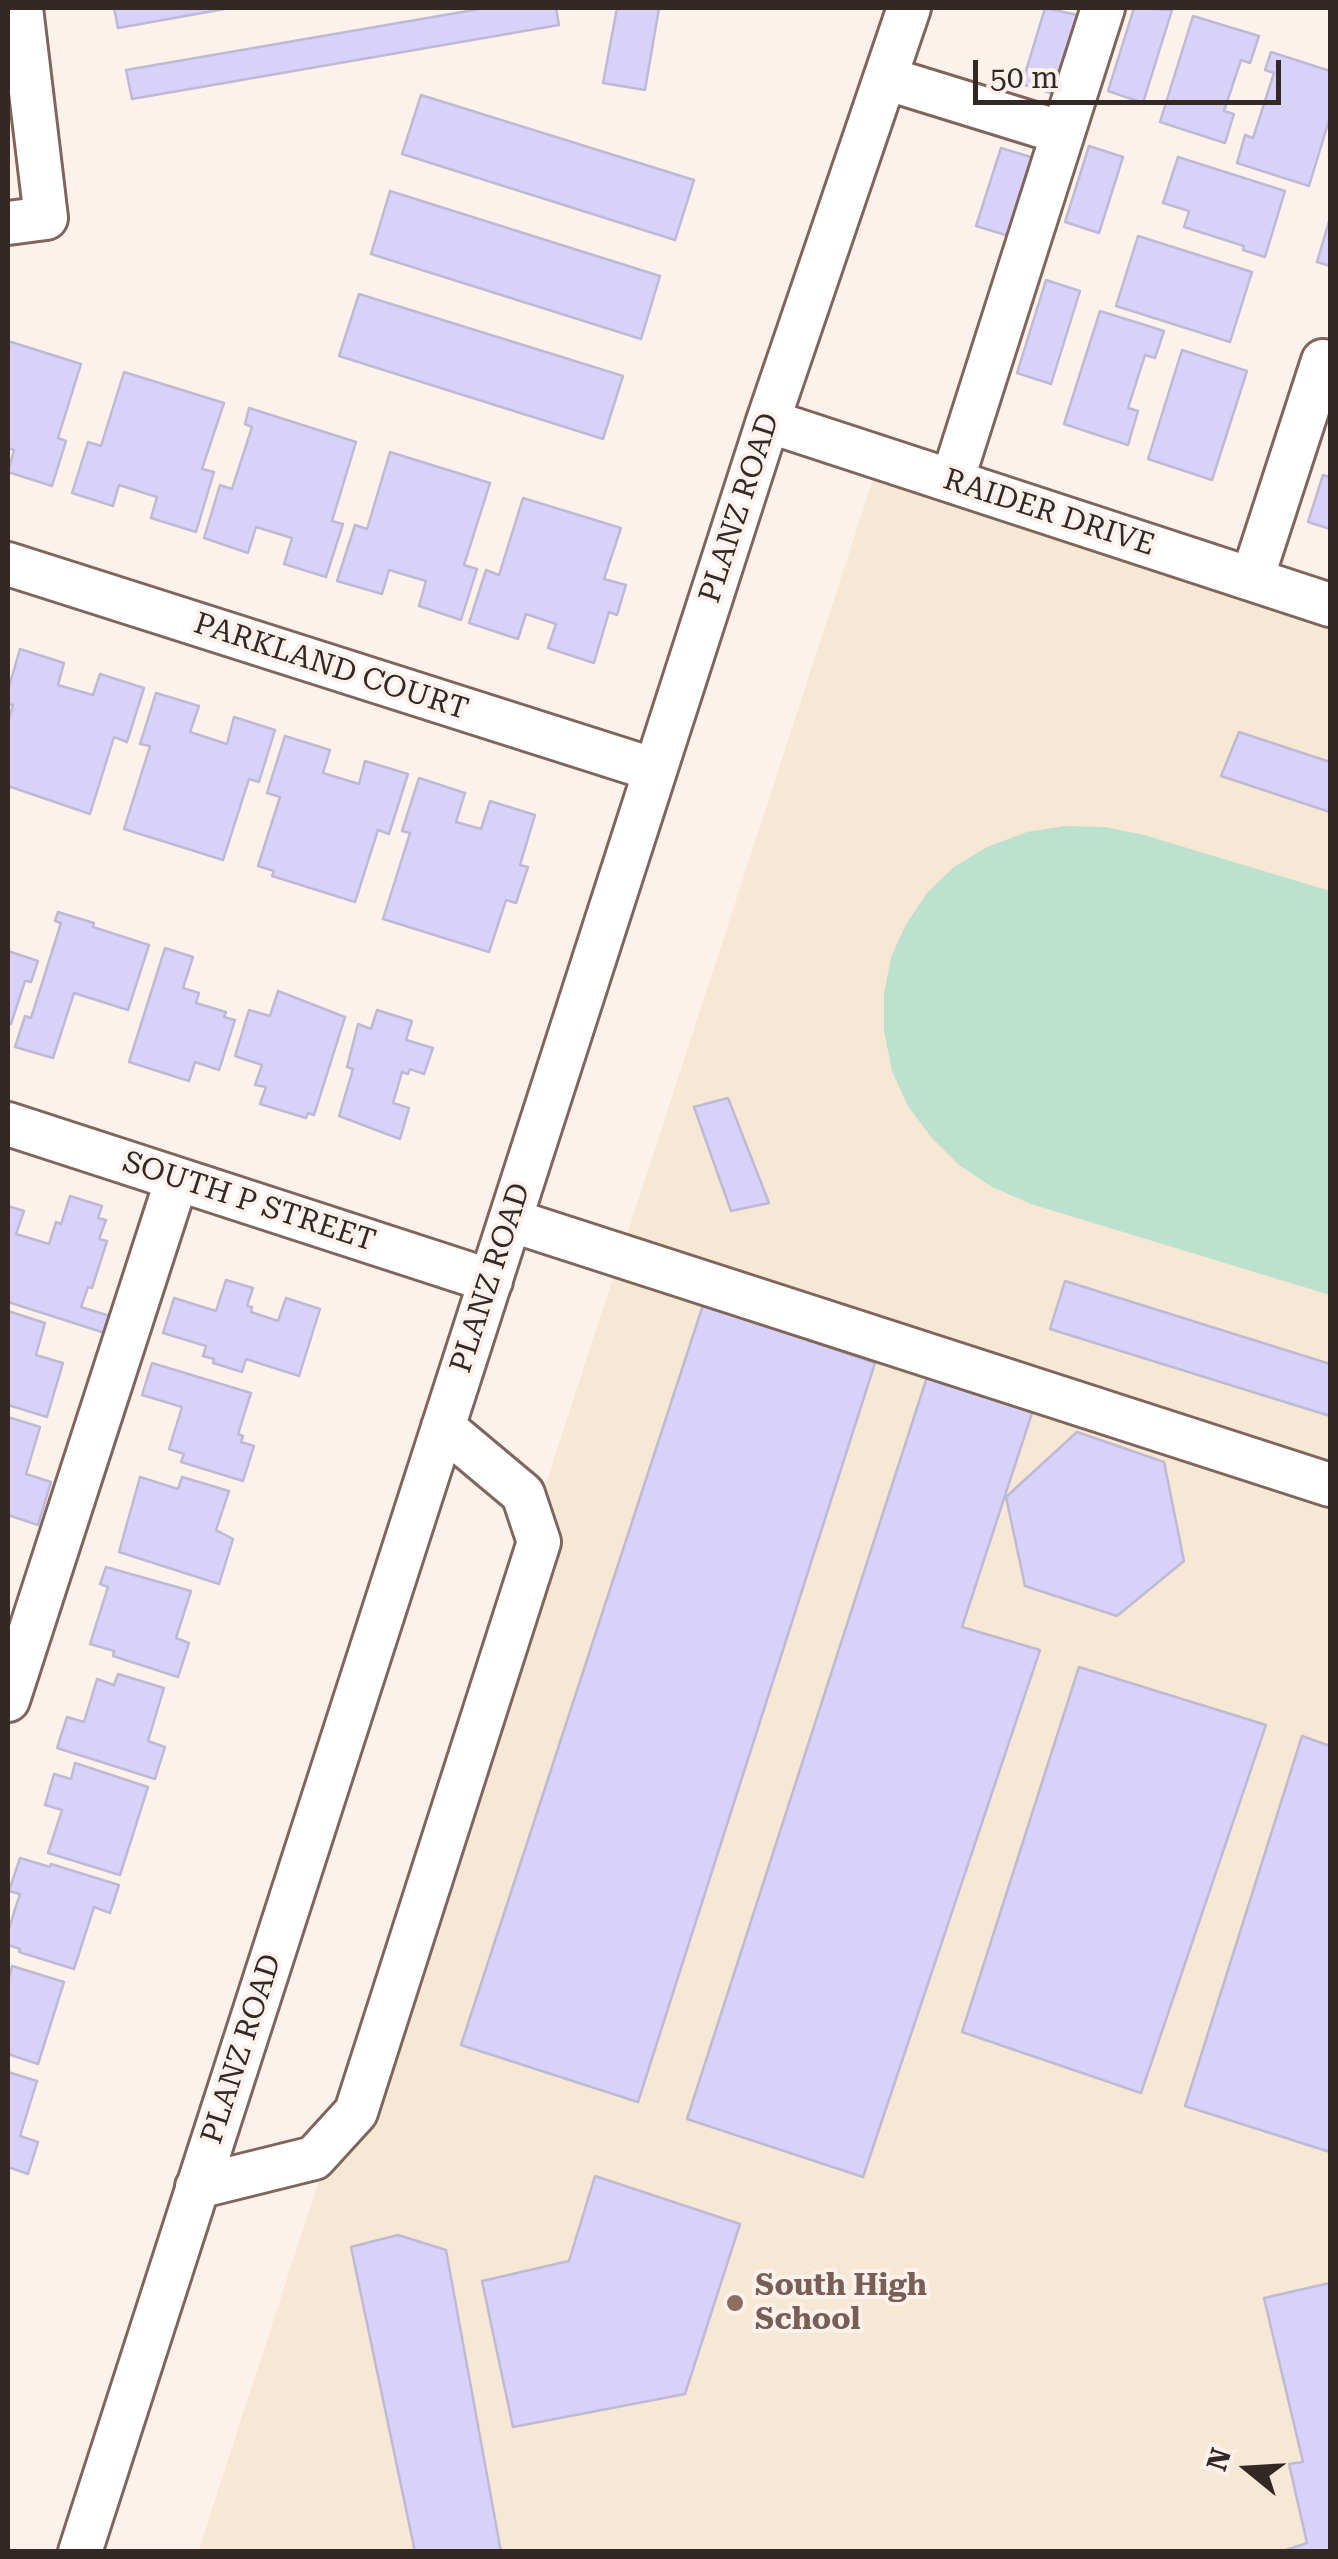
<!DOCTYPE html>
<style>
body{margin:0}
#map{position:relative;width:1338px;height:2559px;overflow:hidden;background:#fdf1ec;font-family:"Roboto Serif",serif}
canvas{display:block}
.frame{position:absolute;inset:0;border:10px solid #332824;pointer-events:none}
.north{position:absolute;left:1198px;top:2419px;width:100px;height:100px;-webkit-text-stroke:8px #fdf1ec;paint-order:stroke;rotate:288deg;font-size:28px;font-weight:700;line-height:40px;text-align:center;color:#332824}
.north::after{content:'';display:block;margin:auto;width:35px;height:45px;background:#332824;clip-path:polygon(50% 0,100% 100%,50% 72%,0 100%)}
.scale{position:absolute;left:973px;top:60px;width:308px;height:45px;box-sizing:border-box;border:5px solid #332824;border-top:0;padding-left:12px;font-size:30px;line-height:35px;white-space:nowrap;color:#332824;-webkit-text-stroke:8px #fdf1ec;paint-order:stroke}
</style>
<div id="map">
<canvas width="1338" height="2559"></canvas>
<div class="frame"></div>
<div class="north">N</div>
<div class="scale">50 m</div>
</div>
<script>
const c = document.querySelector('canvas').getContext('2d');
c.lineJoin = 'round';
function fillPath(path, color) { c.fillStyle = color; c.fill(path, 'evenodd'); }
const shape = rows => new Path2D(rows.map(r => 'M' + r).join(''));
function stroke(path, color, width, dash) { c.strokeStyle = color; c.lineWidth = width; c.lineCap = dash ? 'butt' : 'round'; c.setLineDash(dash || []); c.stroke(path); }
function drawText(font, color, halo, rows, align = 'center') {
  c.font = font + ' "Roboto Serif",serif'; c.lineWidth = 8; c.setLineDash([]); c.textBaseline = 'middle'; c.strokeStyle = halo; c.fillStyle = color; for (const [text, x, y, turn = 0] of rows) {
    c.save(); c.translate(x, y); c.rotate((+turn || 0) * Math.PI / 180); c.textAlign = isNaN(turn) ? turn : align; if (halo) c.strokeText(text, 0, 0); c.fillText(text, 0, 0); c.restore();
  }
}
const education = shape([
 [880,458,1330,605,1330,2551,198,2552]
]);
const green = shape([
 [1065,826,1105,827,1144,835,1330,891,1330,1295,1031,1204,992,1187,959,1165,931,1137,908,1106,892,1071,884,1031,884,994,891,957,906,924,927,893,954,867,987,847,1027,832]
]);
const building = shape([
 [114,8,230,8,118,28,114,8],
 [485,8,556,8,559,25,132,99,126,70,485,8],
 [617,8,659,8,645,90,603,83,617,8],
 [1045,8,1082,16,1057,95,1022,84,1045,8],
 [1134,8,1172,10,1143,103,1108,91,1134,8],
 [1193,16,1259,36,1250,63,1241,60,1224,111,1234,114,1225,143,1160,122,1193,16],
 [1271,52,1330,71,1330,117,1309,186,1237,163,1245,135,1253,138,1274,73,1265,70,1271,52],
 [421,95,694,180,675,240,402,154,421,95],
 [1089,146,1123,157,1099,233,1065,222,1089,146],
 [1001,148,1034,158,1009,236,976,226,1001,148],
 [1178,157,1285,191,1265,257,1243,250,1244,246,1184,227,1189,211,1163,203,1178,157],
 [390,191,660,276,641,339,371,254,390,191],
 [1330,218,1330,266,1317,262,1330,218],
 [1138,236,1252,272,1230,342,1116,306,1138,236],
 [1046,280,1080,291,1051,384,1017,373,1046,280],
 [359,294,623,376,603,439,339,356,359,294],
 [1100,311,1164,331,1155,358,1145,355,1128,408,1138,411,1128,445,1064,424,1100,311],
 [8,341,81,364,58,438,66,441,52,486,8,472,14,450,8,448,8,341],
 [1182,350,1247,371,1212,480,1148,459,1182,350],
 [124,372,224,403,202,469,214,472,196,532,151,518,157,497,119,485,113,506,72,493,88,442,101,446,124,372],
 [249,408,356,442,332,521,343,524,326,577,284,564,292,538,256,527,248,553,204,538,220,485,232,489,252,427,245,424,249,408],
 [390,452,490,483,464,565,477,569,461,620,419,606,426,581,389,570,382,594,337,581,355,525,367,529,390,452],
 [1323,475,1330,477,1330,529,1308,522,1323,475],
 [523,498,621,528,604,579,626,585,617,615,609,612,594,663,548,648,556,624,526,614,518,639,469,623,486,570,499,575,523,498],
 [20,649,64,663,58,685,93,695,100,674,144,688,127,742,114,737,90,814,8,786,8,722,13,705,8,704,8,690,20,649],
 [156,693,199,706,190,732,227,744,234,717,275,730,259,782,249,779,223,860,124,829,150,746,140,744,156,693],
 [1239,732,1330,762,1330,812,1221,776,1239,732],
 [285,736,330,750,323,773,359,784,365,761,408,774,389,834,378,830,355,902,272,876,274,871,258,866,280,797,267,793,285,736],
 [419,778,465,793,456,822,481,829,490,801,535,815,520,865,528,867,516,903,506,900,489,952,383,919,410,833,402,831,419,778],
 [58,912,94,923,93,927,149,945,128,1010,74,993,53,1058,15,1047,25,1016,31,1018,61,923,55,921,58,912],
 [165,948,193,957,183,988,199,993,196,1003,226,1012,224,1017,235,1020,219,1070,195,1062,189,1081,129,1062,165,948],
 [8,951,38,961,31,982,25,981,11,1024,8,1022,8,951],
 [278,991,345,1017,314,1115,308,1113,306,1118,260,1104,266,1087,255,1085,262,1065,235,1056,249,1010,270,1016,278,991],
 [377,1010,412,1021,406,1040,433,1048,424,1074,410,1069,408,1074,402,1072,393,1103,409,1108,400,1139,339,1116,353,1069,347,1067,358,1024,371,1029,377,1010],
 [728,1098,769,1203,731,1211,694,1107,728,1098],
 [70,1196,102,1206,98,1218,106,1220,99,1239,107,1241,92,1288,88,1287,81,1307,110,1316,105,1333,8,1302,8,1206,24,1211,16,1234,49,1244,56,1222,61,1224,70,1196],
 [226,1280,253,1288,247,1306,252,1307,251,1312,278,1321,286,1298,320,1309,299,1376,246,1359,242,1372,213,1363,214,1359,203,1356,206,1346,163,1333,174,1298,216,1311,226,1280],
 [1065,1281,1330,1364,1330,1416,1050,1329,1065,1281],
 [703,1305,875,1363,638,2102,461,2045,703,1305],
 [8,1311,45,1323,36,1355,63,1363,47,1417,8,1405,8,1311],
 [152,1363,251,1393,238,1434,243,1436,241,1442,254,1446,243,1481,181,1462,184,1454,169,1449,182,1407,142,1395,152,1363],
 [927,1377,1033,1410,962,1627,1040,1650,863,2177,687,2119,927,1377],
 [8,1417,40,1427,26,1474,51,1482,38,1525,8,1515,8,1417],
 [1077,1432,1164,1462,1184,1561,1117,1616,1025,1586,1006,1497,1077,1432],
 [140,1477,178,1489,182,1477,229,1491,216,1530,233,1539,219,1584,119,1552,140,1477],
 [106,1567,191,1591,176,1638,189,1643,178,1677,113,1656,114,1651,90,1644,108,1587,100,1584,106,1567],
 [1079,1667,1266,1725,1141,2093,962,2032,1079,1667],
 [118,1674,164,1688,148,1741,165,1747,155,1779,57,1748,67,1717,84,1722,97,1679,114,1685,118,1674],
 [1302,1736,1330,1746,1330,2152,1185,2106,1302,1736],
 [75,1763,148,1787,120,1875,48,1853,62,1810,45,1805,54,1774,71,1779,75,1763],
 [20,1858,50,1867,51,1864,119,1885,110,1913,94,1907,74,1969,19,1952,20,1949,8,1945,8,1931,20,1894,9,1891,20,1858],
 [12,1966,64,1982,38,2064,8,2054,8,1982,12,1966],
 [8,2072,37,2081,20,2136,38,2142,28,2174,8,2167,8,2072],
 [595,2176,740,2224,685,2394,513,2427,482,2281,569,2261,595,2176],
 [398,2235,446,2250,501,2552,415,2552,351,2247,398,2235],
 [1330,2283,1330,2552,1280,2552,1307,2543,1289,2464,1303,2462,1264,2298,1330,2283]
]);
const minor = shape([
 [885,78,1063,133,1103,8],
 [8,223,46,218,21,8],
 [768,421,1330,605],
 [952,481,1063,133],
 [8,564,655,770],
 [1252,579,1323,361,1330,364],
 [8,1124,491,1281],
 [510,1220,1330,1485],
 [8,1700,177,1179],
 [197,2187,314,2158,356,2112,539,1542,523,1494,443,1427],
 [80,2552,768,421,909,8]
]);
const markers = [
 [735,2303,10,"#8d6e63"]
];
const streetNames = [
 ["PLANZ ROAD",740,508,-72],
 ["RAIDER DRIVE",1049,513,18],
 ["PARKLAND COURT",331,667,18],
 ["SOUTH P STREET",249,1202,18],
 ["PLANZ ROAD",491,1278,-72],
 ["PLANZ ROAD",242,2049,-72]
];
const educationNames = [
 ["South High",755,2286],
 ["School",755,2320]
];
fillPath(education, '#f7e7d5');
fillPath(green, '#bde1cf');
fillPath(building, '#d8d1fa');
stroke(building, '#bebad4', 2.5);
stroke(minor, '#7f655b', 48);
stroke(minor, '#fff', 42);
for (const [x, y, r, color] of markers) { const dot = new Path2D(); dot.arc(x, y, r, 0, 2 * Math.PI); c.fillStyle = color; c.fill(dot); stroke(dot, '#fdf1ec', 4); }
drawText('30px', '#332824', '#fdf1ec', streetNames);
drawText('bold 30px', '#785e54', '#fdf1ec', educationNames, 'left');
</script>
